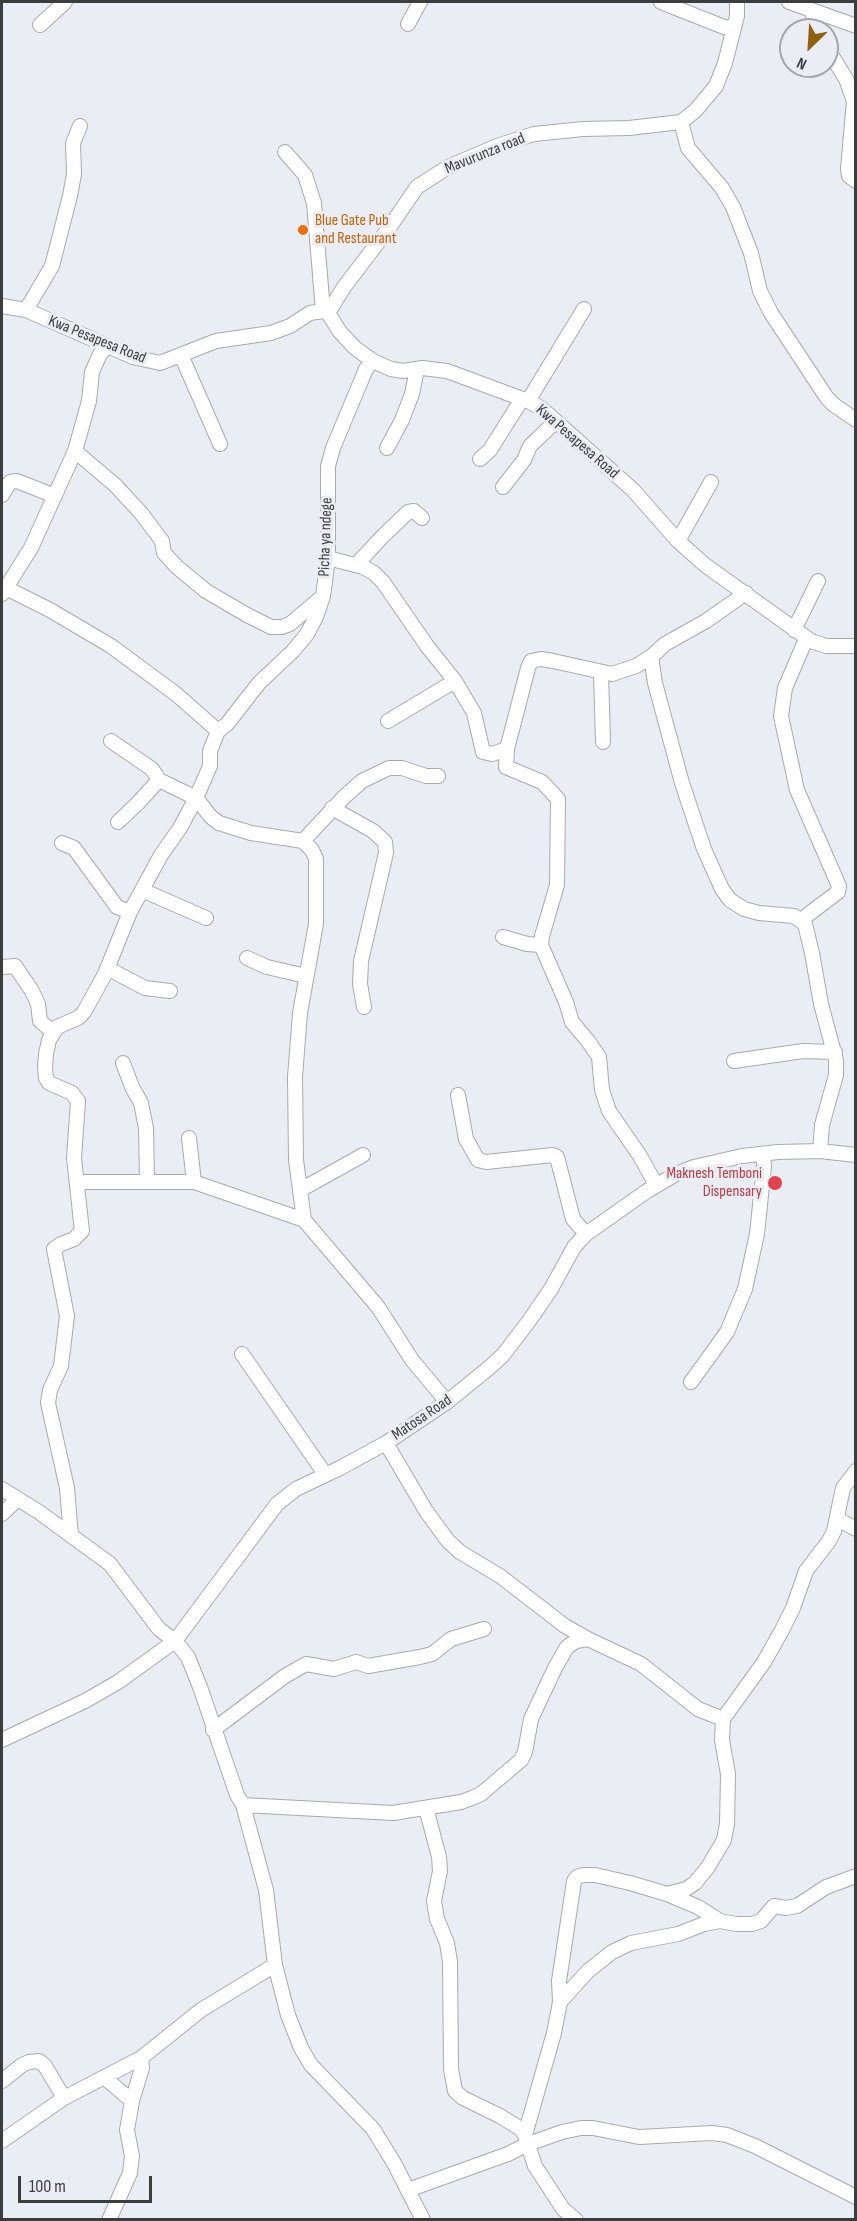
<!DOCTYPE html>
<style>
body{margin:0}
#map{position:relative;width:857px;height:2221px;overflow:hidden;background:#eaedf3;font-family:"Sofia Sans Condensed",sans-serif}
canvas{display:block}
.frame{position:absolute;inset:0;border:3px solid #3c3d3f;pointer-events:none}
.north{position:absolute;left:779px;top:18px;width:60px;height:60px;box-sizing:border-box;background:#eaedf3;border:2px solid #a4a7ab;border-radius:50%;rotate:205deg;font-size:16px;font-weight:700;line-height:24px;text-align:center;color:#3c3d3f}
.north::after{content:'';display:block;margin:auto;width:21px;height:27px;background:#90600d;clip-path:polygon(50% 0,100% 100%,50% 72%,0 100%)}
.scale{position:absolute;left:18px;top:2176px;width:134px;height:27px;box-sizing:border-box;border:3px solid #3c3d3f;border-top:0;padding-left:8px;font-size:18px;line-height:21px;white-space:nowrap;color:#3c3d3f;-webkit-text-stroke:4px #eaedf3;paint-order:stroke}
</style>
<div id="map">
<canvas width="857" height="2221"></canvas>
<div class="frame"></div>
<div class="north">N</div>
<div class="scale">100 m</div>
</div>
<script>
const c = document.querySelector('canvas').getContext('2d');
c.lineJoin = 'round';
const shape = rows => new Path2D(rows.map(r => 'M' + r).join(''));
function stroke(path, color, width, dash) { c.strokeStyle = color; c.lineWidth = width; c.lineCap = dash ? 'butt' : 'round'; c.setLineDash(dash || []); c.stroke(path); }
function drawText(font, color, halo, rows, align = 'center') {
  c.font = font + ' "Sofia Sans Condensed",sans-serif'; c.lineWidth = 6; c.setLineDash([]); c.textBaseline = 'middle'; c.strokeStyle = halo; c.fillStyle = color; for (const [text, x, y, turn = 0] of rows) {
    c.save(); c.translate(x, y); c.rotate((+turn || 0) * Math.PI / 180); c.textAlign = isNaN(turn) ? turn : align; if (halo) c.strokeText(text, 0, 0); c.fillText(text, 0, 0); c.restore();
  }
}
const minor = shape([
 [661,2,724,27,734,28],
 [789,2,856,26],
 [812,12,817,30],
 [408,24,420,2],
 [40,25,65,2],
 [827,48,846,79,854,101,848,169,849,176,856,181],
 [681,122,688,148,722,188,733,207,751,253,760,291,771,313,827,398,834,405,856,420],
 [285,152,305,175,314,203,323,311],
 [2,306,26,310,133,357,160,363,216,341,271,333,290,326,310,313,323,311,328,313,340,332,355,348,373,361,391,369,403,371,422,368,447,371,528,401,541,408,633,490,678,541,705,565,811,641,826,646,856,646],
 [26,310,52,266,70,196,74,174,73,143,80,126],
 [328,313,344,287,389,228,417,187,448,167,497,146,534,134,583,129,629,128,681,122,695,111,716,86,725,63,737,16,737,2],
 [181,355,220,444],
 [528,401,584,309],
 [387,448,402,420,412,394,417,369],
 [75,451,115,485,141,513,162,541,164,553,177,567,206,591,247,615,271,627,282,627,290,624,323,596],
 [480,459,490,450,522,399],
 [503,487,524,460,530,446,556,421],
 [2,495,10,482,17,481,55,496],
 [678,541,711,482],
 [328,558,363,567,374,573,383,582,427,646,455,681,474,713,483,752,492,754,507,749],
 [356,565,382,537,408,512,414,511,422,518],
 [6,588,50,610,111,646,176,694,218,731,227,724,259,683,293,651,307,634,316,617,323,596,328,558,328,466,333,448,366,369,373,361],
 [746,593,706,621,665,644,652,656,652,663,655,683,682,783,704,849,722,889,730,900,744,909,759,913,794,916,805,924,812,953,821,1004,836,1060,836,1075,822,1125,820,1151],
 [2,594,31,548,75,451,89,401,92,372,100,354,107,347],
 [794,630,818,581],
 [652,656,636,666,612,674,553,661,541,659,531,661,528,668,507,749,506,767,542,782,558,799,557,885,542,936,541,945,566,1002,572,1022,588,1041,599,1057,602,1090,609,1111,640,1156,656,1185],
 [601,673,603,742],
 [388,721,455,681],
 [218,731,210,751,210,766,196,798,211,817,219,823,251,833,303,841,312,850,316,859,316,924,300,1013,295,1077,296,1160,304,1220],
 [332,808,373,831,385,842,386,853,361,961,360,984,364,1007],
 [118,822,137,804,159,780],
 [303,841,344,797,362,781,389,768,402,768,426,776,438,776],
 [62,843,74,848,117,907,130,912],
 [142,890,206,918],
 [801,920,838,892,839,886,797,790,781,716,785,688,806,639],
 [503,937,527,944,541,945],
 [247,958,267,967,306,976],
 [2,967,15,966,32,991,38,1004,40,1021,53,1032],
 [107,968,145,988,170,991],
 [734,1061,803,1051,835,1052],
 [123,1063,132,1087,141,1103,146,1128,147,1182],
 [458,1095,466,1139,478,1160,486,1162,553,1155,557,1157,573,1219,586,1234],
 [189,1138,194,1182],
 [78,1182,194,1182,304,1220,378,1307,412,1360,447,1402],
 [302,1189,363,1155],
 [242,1354,325,1474],
 [691,1382,727,1332,745,1289,757,1234,764,1166,763,1154],
 [386,1443,426,1511,448,1541,460,1552,500,1576,565,1626,588,1639],
 [2,1489,39,1512,110,1564,159,1629,175,1641,188,1657,200,1687,237,1795,243,1805,266,1890,275,1965,288,2015,301,2048,311,2065,373,2129,394,2163,423,2220],
 [2,1514,18,1499],
 [837,1519,856,1529],
 [71,1536,67,1488,48,1403,50,1390,61,1366,67,1316,54,1249,61,1244,74,1239,82,1231,74,1158,78,1101,72,1093,49,1083,46,1078,45,1067,46,1054,49,1040,57,1027,78,1018,84,1012,105,974,130,912,161,855,180,828,196,798,159,780,152,769,111,741],
 [213,1730,285,1676,306,1664,334,1669,356,1662,368,1666,420,1657,432,1654,451,1639,484,1629],
 [2,1740,85,1701,118,1682,175,1641,277,1504,296,1489,340,1468,386,1443,447,1402,490,1367,503,1355,529,1321,551,1289,574,1247,586,1234,647,1191,676,1174,694,1167,742,1156,778,1152,820,1151,856,1155],
 [243,1805,393,1813,461,1802,472,1798,481,1794,521,1760,525,1752,531,1719,555,1668,567,1647,576,1641,588,1639,641,1664,698,1709,723,1719,764,1662,781,1632,793,1608,806,1571,829,1541,834,1531,843,1488,856,1471],
 [426,1808,439,1857,440,1871,434,1901,437,1919,447,1943,450,1962,451,2069,455,2091,463,2098,500,2116,521,2129,525,2135,535,2166,563,2209,576,2220],
 [667,1894,686,1889,695,1883,708,1867,724,1840,727,1824,728,1774,722,1740,723,1719],
 [560,2002,559,1981,574,1881,577,1877,583,1875,595,1875,630,1883,667,1894,698,1907,720,1921],
 [105,2078,132,2101,127,2130,132,2156,130,2173,109,2220],
 [2,2081,22,2065,29,2062,39,2061,45,2066,64,2098],
 [132,2101,142,2068,141,2058],
 [525,2135,554,2033,560,2002,588,1971,612,1952,631,1943,678,1934,704,1924,720,1921,736,1924,752,1924,761,1921,774,1906,786,1908,797,1906,826,1887,856,1876],
 [2,2141,64,2098,141,2058,201,2010,275,1965],
 [408,2190,508,2154,528,2144,562,2132,581,2128,593,2128,639,2137,712,2133,727,2135,755,2146,856,2197]
]);
const markers = [
 [303,230,6,"#e8710a"],
 [775,1183,8,"#e0444e"]
];
const streetNames = [
 ["Mavurunza road",485,154,-22],
 ["Kwa Pesapesa Road",97,340,22],
 ["Kwa Pesapesa Road",577,442,41],
 ["Picha ya ndege",326,537,-88],
 ["Matosa Road",422,1418,-34]
];
const foodNames = [
 ["Blue Gate Pub",315,221],
 ["and Restaurant",315,239]
];
const healthNames = [
 ["Maknesh Temboni",762,1174],
 ["Dispensary",762,1192]
];
stroke(minor, '#a7aab0', 16);
stroke(minor, '#fff', 14);
for (const [x, y, r, color] of markers) { const dot = new Path2D(); dot.arc(x, y, r, 0, 2 * Math.PI); c.fillStyle = color; c.fill(dot); stroke(dot, '#eaedf3', 2); }
drawText('16px', '#3c3d3f', '#eaedf3', streetNames);
drawText('16px', '#c56008', '#eaedf3', foodNames, 'left');
drawText('16px', '#be3a42', '#eaedf3', healthNames, 'right');
</script>
